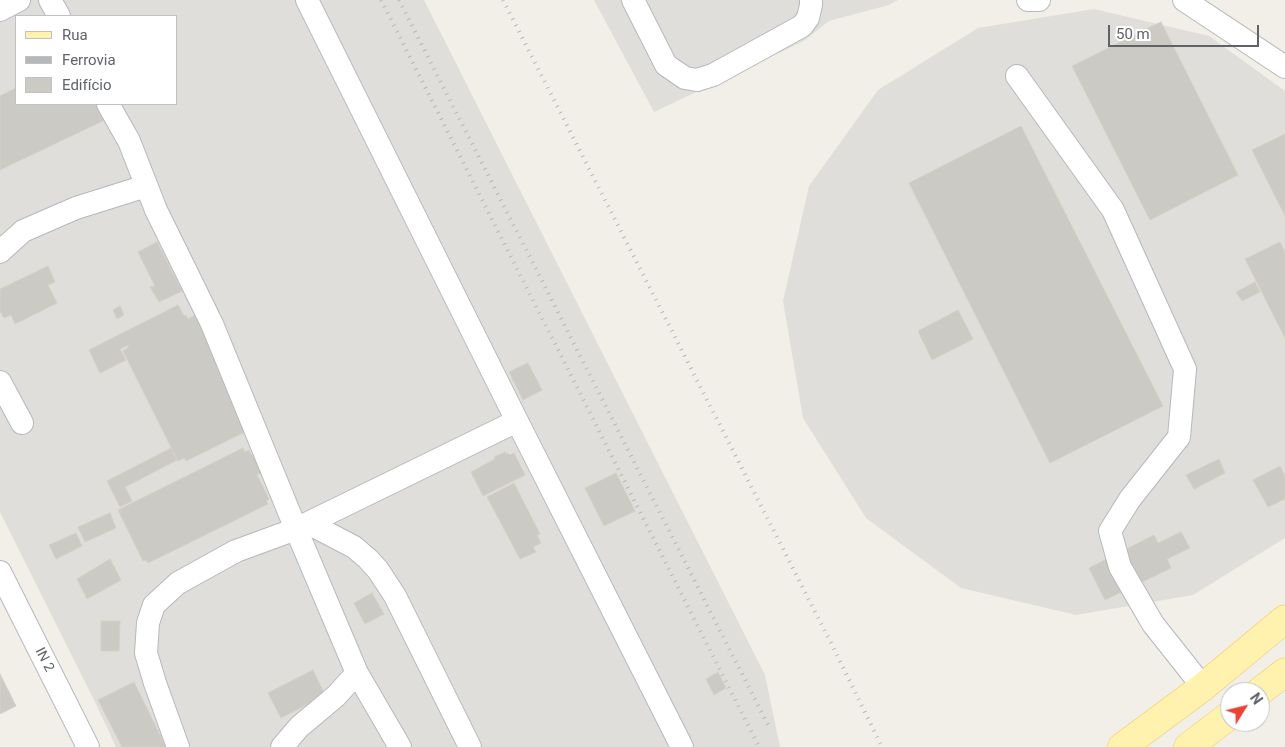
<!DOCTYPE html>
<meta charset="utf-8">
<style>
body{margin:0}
#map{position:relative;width:1285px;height:747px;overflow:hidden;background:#f1efe8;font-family:Roboto,sans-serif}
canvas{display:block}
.legend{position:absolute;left:15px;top:15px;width:162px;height:90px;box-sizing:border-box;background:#fff;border:1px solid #bfc1c3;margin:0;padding:6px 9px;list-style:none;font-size:15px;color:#5f6368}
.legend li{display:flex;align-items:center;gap:10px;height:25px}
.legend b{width:25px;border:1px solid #bfc1c3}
.north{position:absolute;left:1220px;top:682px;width:50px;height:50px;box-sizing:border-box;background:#fff;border:1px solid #bfc1c3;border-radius:50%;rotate:54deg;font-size:14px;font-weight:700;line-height:20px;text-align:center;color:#5f6368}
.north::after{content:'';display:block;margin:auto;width:18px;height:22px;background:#ea4335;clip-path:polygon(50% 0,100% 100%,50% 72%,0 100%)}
.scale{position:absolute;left:1108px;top:25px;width:151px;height:22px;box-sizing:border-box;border:2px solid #5f6368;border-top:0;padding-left:6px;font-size:15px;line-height:18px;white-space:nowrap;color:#5f6368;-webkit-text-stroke:4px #fff;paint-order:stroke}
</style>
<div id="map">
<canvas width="1285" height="747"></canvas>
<ul class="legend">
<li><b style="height:6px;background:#fff2af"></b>Rua</li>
<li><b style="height:6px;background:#b6b7b8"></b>Ferrovia</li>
<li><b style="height:14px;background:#cccac5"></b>Edifício</li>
</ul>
<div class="north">N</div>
<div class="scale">50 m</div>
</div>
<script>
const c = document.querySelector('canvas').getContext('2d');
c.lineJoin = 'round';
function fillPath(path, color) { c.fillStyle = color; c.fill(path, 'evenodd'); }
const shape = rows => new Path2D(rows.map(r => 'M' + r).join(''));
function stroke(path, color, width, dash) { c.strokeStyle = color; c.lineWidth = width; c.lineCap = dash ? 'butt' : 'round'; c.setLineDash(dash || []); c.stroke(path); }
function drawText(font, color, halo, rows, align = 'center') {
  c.font = font + ' Roboto,sans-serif'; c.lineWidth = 4; c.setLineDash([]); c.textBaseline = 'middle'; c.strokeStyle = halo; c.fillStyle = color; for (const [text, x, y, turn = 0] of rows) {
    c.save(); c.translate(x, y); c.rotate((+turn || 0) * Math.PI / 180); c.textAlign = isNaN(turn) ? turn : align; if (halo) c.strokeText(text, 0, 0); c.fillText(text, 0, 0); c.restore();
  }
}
const industrial = shape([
 [0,0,424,0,765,675,780,747,116,747,94,700,0,512],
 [16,16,176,16,176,104,16,104],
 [594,0,898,0,889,5,829,21,804,41,654,112],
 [1094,9,1209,36,1285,91,1285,538,1193,595,1076,615,961,588,866,518,803,418,783,301,809,186,878,90,978,28]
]);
const building = shape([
 [1161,22,1238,175,1150,220,1072,66,1161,22],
 [16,88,16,104,102,104,109,118,0,170,0,96,16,88],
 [1021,126,1163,406,1050,463,909,183,1021,126],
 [1285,134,1285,216,1252,150,1285,134],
 [157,242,182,291,159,302,150,287,155,286,138,252,157,242],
 [1280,242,1285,252,1285,338,1245,259,1280,242],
 [48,266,55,282,48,285,57,303,15,324,11,315,4,318,0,311,0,289,48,266],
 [1255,282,1260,292,1242,301,1236,292,1255,282],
 [178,305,184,316,186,315,188,319,195,315,249,425,245,432,186,461,184,458,178,461,123,351,129,347,128,345,120,349,126,360,100,373,89,350,178,305],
 [120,306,124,315,117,319,113,310,120,306],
 [958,310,973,339,932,360,918,331,958,310],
 [528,363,542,390,523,400,509,372,528,363],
 [171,448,177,460,125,487,132,501,120,507,107,481,171,448],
 [243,448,245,452,249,450,251,455,254,454,262,472,257,475,269,499,266,501,268,504,148,563,146,560,143,561,118,510,243,448],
 [505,452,506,454,508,453,510,455,514,453,525,475,483,496,471,472,495,459,494,457,505,452],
 [1219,459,1225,473,1194,489,1186,475,1219,459],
 [1280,466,1285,476,1285,499,1268,507,1253,480,1280,466],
 [616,473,635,511,604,526,585,488,616,473],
 [514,483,540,534,537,535,541,543,533,547,536,552,520,559,487,497,514,483],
 [110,513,116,528,85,542,78,527,110,513],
 [1181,532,1190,548,1167,559,1171,568,1105,600,1089,568,1154,535,1158,543,1181,532],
 [76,533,82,546,56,559,49,545,76,533],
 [110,559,121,580,87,599,77,579,110,559],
 [372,593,384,614,365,624,354,603,372,593],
 [101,621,120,621,119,651,101,651,101,621],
 [313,670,325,695,281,718,268,693,313,670],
 [718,672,726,688,714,695,706,679,718,672],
 [0,674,16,706,0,714,0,674],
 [134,682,166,747,122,747,98,700,134,682]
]);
const minor = shape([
 [50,0,59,16],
 [307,0,517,421,682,747],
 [633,0,666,65,685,78,697,80,713,75,802,26,808,18,811,5,811,0],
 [1028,0,1039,0],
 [1184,0,1285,67],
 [0,10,19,0],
 [1017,76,1113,210,1185,369,1179,437,1130,499,1110,531,1120,567,1153,624,1203,687],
 [108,104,129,141,156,210,212,324,296,529,357,673,336,696,299,727,282,747],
 [0,252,23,231,76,208,146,186],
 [0,382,22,423],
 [308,523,354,547,368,559,378,570,395,596,470,747],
 [0,572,88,747],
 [357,673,400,747],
 [178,747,155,683,146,653,148,623,154,605,178,583,236,551,296,529,517,421]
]);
const major = shape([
 [1259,692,1285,672],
 [1122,747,1203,687,1285,619],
 [1188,747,1230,715]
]);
const rail = shape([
 [381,0,759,747],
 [399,0,768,725],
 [503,0,831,643,882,747]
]);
const streetNames = [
 ["IN 2",44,660,63]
];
fillPath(industrial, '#e0deda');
fillPath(building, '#cccac5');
stroke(building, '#d6d1c6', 1);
stroke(minor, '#b5b8bc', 24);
stroke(major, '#f2c960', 29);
stroke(minor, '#fff', 22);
stroke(major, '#fff2af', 28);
stroke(rail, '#b6b7b8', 4, [1, 6]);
drawText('14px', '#5f6368', '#fff', streetNames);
</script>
